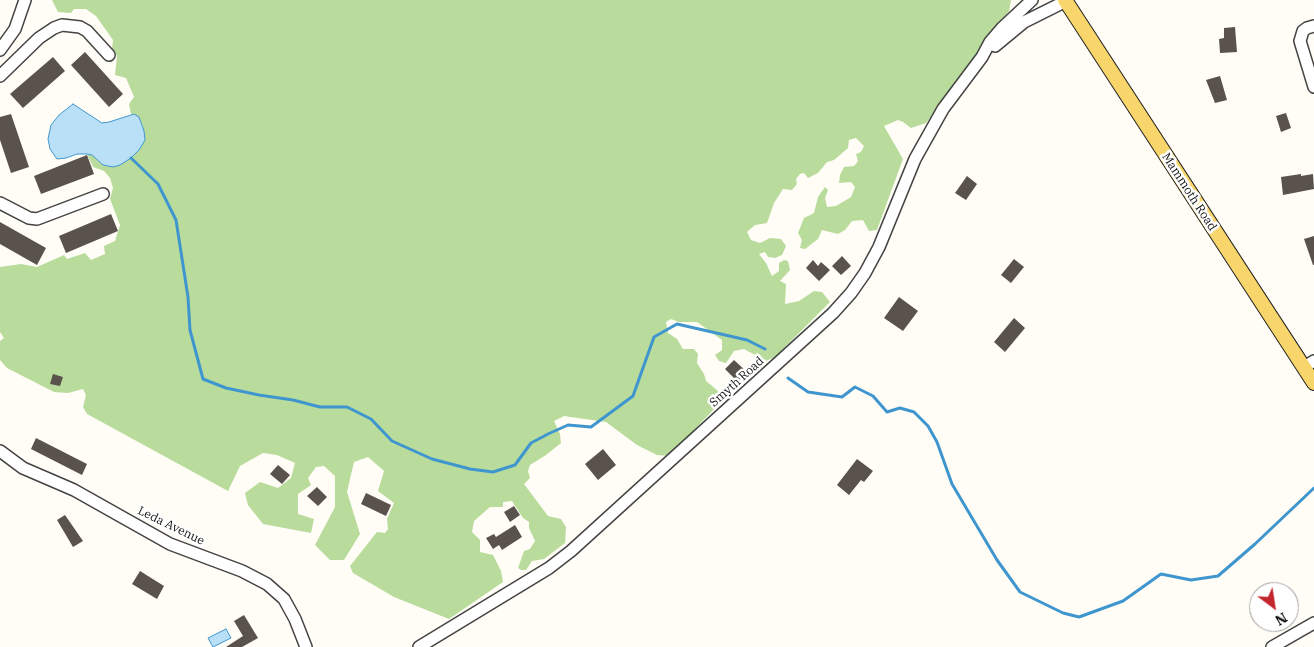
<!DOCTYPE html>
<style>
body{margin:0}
#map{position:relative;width:1314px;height:647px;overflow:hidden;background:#fffdf5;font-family:"IBM Plex Serif",serif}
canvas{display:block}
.north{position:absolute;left:1249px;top:582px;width:50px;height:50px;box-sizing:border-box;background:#fff;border:1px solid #a0a0a0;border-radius:50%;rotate:149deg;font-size:14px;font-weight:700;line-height:20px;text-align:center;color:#111}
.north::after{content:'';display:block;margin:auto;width:18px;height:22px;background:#c4262e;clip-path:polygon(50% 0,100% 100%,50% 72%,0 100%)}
</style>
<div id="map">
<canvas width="1314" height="647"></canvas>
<div class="north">N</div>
</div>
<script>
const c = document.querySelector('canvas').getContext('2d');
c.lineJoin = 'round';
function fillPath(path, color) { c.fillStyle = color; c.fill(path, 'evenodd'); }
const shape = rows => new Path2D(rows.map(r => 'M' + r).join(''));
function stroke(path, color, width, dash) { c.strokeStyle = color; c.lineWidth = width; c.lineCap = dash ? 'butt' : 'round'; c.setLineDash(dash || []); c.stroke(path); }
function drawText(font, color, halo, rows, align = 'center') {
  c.font = font + ' "IBM Plex Serif",serif'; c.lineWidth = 5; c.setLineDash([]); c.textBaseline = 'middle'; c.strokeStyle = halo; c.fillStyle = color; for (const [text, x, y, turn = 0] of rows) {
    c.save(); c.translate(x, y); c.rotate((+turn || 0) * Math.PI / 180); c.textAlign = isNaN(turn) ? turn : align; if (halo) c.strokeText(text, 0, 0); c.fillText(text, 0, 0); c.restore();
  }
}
const forest = shape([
 [52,0,1011,0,1009,11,926,123,911,128,903,122,898,120,884,126,903,159,877,230,869,231,863,220,852,221,845,230,838,234,822,230,818,239,805,249,800,248,802,240,798,233,804,218,814,213,818,197,825,187,828,190,825,198,827,207,836,206,851,197,855,187,851,182,839,183,840,175,844,167,854,166,858,161,856,154,861,152,864,146,856,138,849,140,848,148,834,160,827,162,818,173,808,178,804,173,800,174,796,179,797,184,792,190,783,189,774,203,767,223,755,225,747,232,751,240,760,243,770,238,781,239,786,246,782,255,775,258,768,257,765,252,759,254,766,263,772,276,779,271,779,263,784,260,788,261,790,270,780,281,786,284,785,304,799,301,814,291,822,292,830,302,775,357,766,361,744,349,734,351,726,363,719,361,715,355,722,350,722,340,697,322,679,322,671,319,666,322,668,333,677,339,683,349,694,349,698,354,697,363,704,374,706,381,717,390,722,399,717,406,669,456,657,455,637,445,606,422,564,416,554,421,560,434,561,443,546,455,530,465,528,471,530,478,524,484,548,516,561,519,566,527,565,543,544,559,532,561,526,570,521,570,518,568,524,551,530,549,535,541,529,528,529,522,523,518,512,501,503,502,503,507,490,507,474,521,472,532,480,540,480,552,493,555,501,571,503,582,449,619,394,597,353,573,350,566,377,532,385,533,388,529,387,519,394,503,378,491,384,471,368,457,354,462,347,492,360,534,344,560,330,560,315,545,335,507,335,476,324,466,316,467,308,478,311,485,298,494,298,514,314,519,311,533,263,524,248,505,245,493,260,482,278,488,291,478,295,463,277,455,263,453,240,466,228,491,87,414,83,407,86,395,83,389,68,393,54,392,7,368,0,360,0,341,4,338,0,332,0,267,21,264,37,267,64,255,67,259,85,253,91,260,105,254,104,246,115,241,120,225,110,199,113,188,110,178,104,171,93,167,87,154,92,155,103,165,145,140,142,124,139,118,134,114,131,114,129,104,134,97,126,78,115,75,117,56,112,49,113,40,96,16,86,9,74,9,71,13,58,12]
]);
const water = shape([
 [73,104,102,123,109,122,134,114,139,117,144,131,145,140,139,150,131,158,120,165,113,167,103,165,92,155,87,154,77,154,66,158,57,159,50,149,48,139,51,125,59,115,73,104],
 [226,629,231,638,213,647,208,638,226,629]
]);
const stream = shape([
 [131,158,158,184,176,220,188,297,190,330,203,379,226,388,259,395,293,400,320,407,347,407,371,419,392,441,432,459,470,469,493,472,515,465,531,443,548,434,568,425,591,427,633,396,654,337,677,324,747,340,765,349],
 [788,378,808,392,842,397,855,387,873,396,887,412,900,408,914,412,928,426,937,442,952,484,997,560,1020,592,1063,613,1079,617,1123,601,1161,574,1191,580,1218,576,1255,544,1314,488]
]);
const building = shape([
 [1235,27,1237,52,1220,53,1219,39,1224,38,1224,28],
 [85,52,123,94,109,107,71,65],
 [53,57,65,71,23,108,10,94],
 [1220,76,1227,100,1215,103,1206,80],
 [1286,113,1291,128,1281,132,1276,116],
 [11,114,29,167,11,173,0,140,0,117],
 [87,155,94,174,41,194,34,176],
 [1301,174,1301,176,1313,174,1314,189,1283,195,1281,177],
 [967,176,977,184,966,200,955,193],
 [111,214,118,231,66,253,59,236],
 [0,222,46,248,37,265,0,244],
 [1314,236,1314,265,1313,265,1304,239],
 [842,256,851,266,841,275,832,266],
 [1014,259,1024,267,1011,283,1001,275],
 [813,260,818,266,821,262,830,270,819,281,806,268],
 [899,297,918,311,903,331,884,318],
 [1014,318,1025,328,1005,352,994,342],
 [734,360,747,372,738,382,725,369],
 [53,374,63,377,60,386,50,384],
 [36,438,87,464,82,475,31,449],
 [603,449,616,465,598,480,585,464],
 [857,459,873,471,864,482,861,480,849,495,837,485],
 [278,465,290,475,282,484,270,474],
 [317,487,327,497,318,506,307,496],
 [366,493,391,505,386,516,361,504],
 [514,506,520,515,510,522,504,512],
 [65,515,83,541,73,547,57,520],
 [515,525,522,537,502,550,499,545,493,549,486,538,494,534,496,537],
 [140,571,164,586,157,599,132,584],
 [244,615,258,638,242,647,226,647,243,636,234,621]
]);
const minor = shape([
 [1314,26,1307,28,1303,31,1300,41,1314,87],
 [995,46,1024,22,1066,1],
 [0,50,15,29,25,0],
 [0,76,39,38,54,28,62,25,80,27,87,31,109,55],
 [0,203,29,218,37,219,103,194],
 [1304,367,1314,361],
 [0,451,23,468,74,490,170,544,242,571,267,584,284,599,295,619,306,647],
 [419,647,549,568,571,551,833,313,851,293,865,273,879,247,915,159,943,109,982,57,990,42,1002,28,1032,0],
 [1272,647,1314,623]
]);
const major = shape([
 [1065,0,1314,383]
]);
const streetNames = [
 ["Mammoth Road",1189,192,57],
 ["Smyth Road",737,382,-42],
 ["Leda Avenue",171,526,26]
];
fillPath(forest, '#b9dc9c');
fillPath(water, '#b9e0f7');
stroke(water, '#3f96cf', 1);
stroke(stream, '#3f96cf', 3);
fillPath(building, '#5a524d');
stroke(minor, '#444', 14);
stroke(major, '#222', 16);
stroke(minor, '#fff', 11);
stroke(major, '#f9d66b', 14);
drawText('12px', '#111', '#fff', streetNames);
</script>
